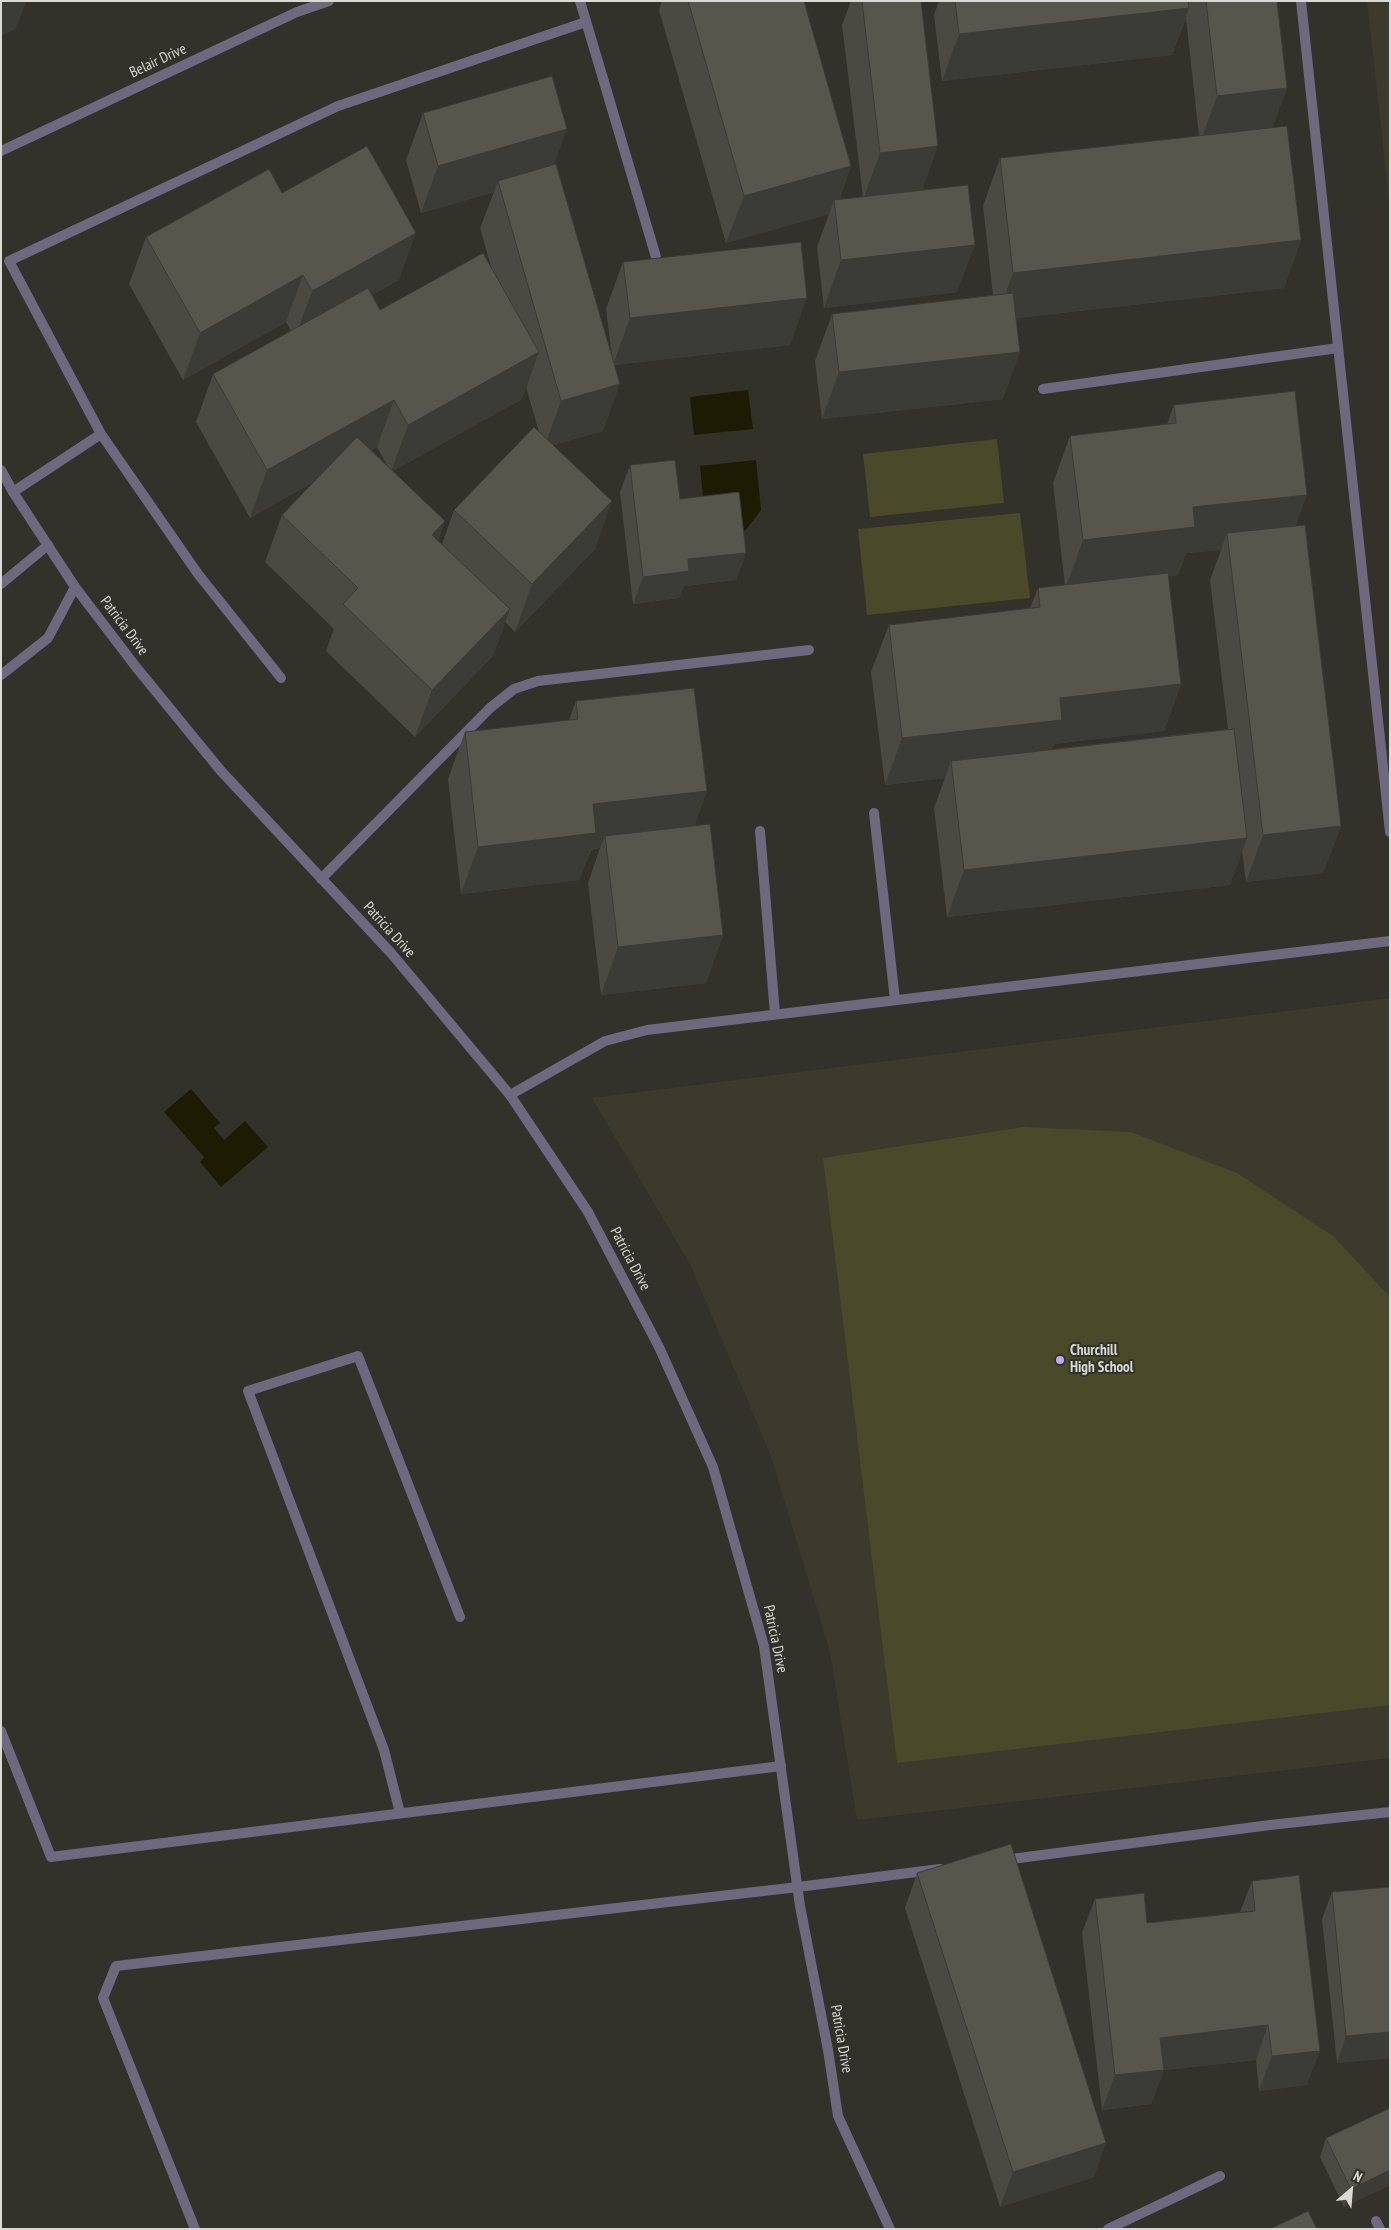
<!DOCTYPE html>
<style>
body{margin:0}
#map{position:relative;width:1391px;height:2230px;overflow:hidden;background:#32322a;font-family:"PT Sans Narrow",sans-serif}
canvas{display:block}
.frame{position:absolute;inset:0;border:2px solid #dadad5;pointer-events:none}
.north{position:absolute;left:1326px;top:2165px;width:50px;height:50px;-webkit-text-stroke:4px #32322a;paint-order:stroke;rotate:27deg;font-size:14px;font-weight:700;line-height:20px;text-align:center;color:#dadad5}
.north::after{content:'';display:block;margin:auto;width:18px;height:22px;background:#dadad5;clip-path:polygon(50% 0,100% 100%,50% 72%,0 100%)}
</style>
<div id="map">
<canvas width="1391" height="2230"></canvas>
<div class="frame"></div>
<div class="north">N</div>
</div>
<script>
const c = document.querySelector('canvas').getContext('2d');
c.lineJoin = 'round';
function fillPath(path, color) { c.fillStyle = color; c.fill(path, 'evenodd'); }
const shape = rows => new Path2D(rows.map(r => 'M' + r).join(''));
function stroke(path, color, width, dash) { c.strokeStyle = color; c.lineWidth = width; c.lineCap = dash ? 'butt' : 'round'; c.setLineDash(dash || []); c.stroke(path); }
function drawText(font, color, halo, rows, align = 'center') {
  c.font = font + ' "PT Sans Narrow",sans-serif'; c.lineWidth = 4; c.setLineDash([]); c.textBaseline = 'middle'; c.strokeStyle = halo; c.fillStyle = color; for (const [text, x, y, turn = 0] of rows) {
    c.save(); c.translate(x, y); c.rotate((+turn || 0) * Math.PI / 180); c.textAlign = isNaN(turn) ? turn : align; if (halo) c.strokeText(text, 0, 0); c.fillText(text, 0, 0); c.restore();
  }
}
const built = shape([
 [1367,1,1390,1,1390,209],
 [1390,998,1390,1758,857,1820,830,1652,771,1456,690,1264,592,1098]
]);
const green = shape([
 [997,439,1004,503,870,517,863,454],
 [1020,513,1030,598,867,615,858,529],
 [1024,1127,1131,1132,1237,1173,1333,1236,1390,1297,1390,1705,897,1763,823,1158]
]);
const water = shape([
 [748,390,753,429,694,435,690,397],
 [756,460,761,510,745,531,703,497,700,466],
 [191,1089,220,1123,214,1128,224,1140,245,1121,268,1147,221,1187,200,1162,204,1157,164,1112]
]);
const service = shape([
 [580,1,656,257],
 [1301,1,1390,832],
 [1043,389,1338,348],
 [13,492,101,434],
 [1,584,48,545],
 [1,675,48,638,75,587],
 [281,678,198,574,101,434,9,261,338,106,586,22],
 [874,813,895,1000],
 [760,831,775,1014],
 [321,879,490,708,514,689,538,681,809,650],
 [510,1095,605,1041,647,1030,1390,941],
 [1,1731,51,1857,781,1766],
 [400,1813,384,1750,248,1391,358,1356,460,1617],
 [1004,1860,1270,1825,1390,1812],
 [1376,2221,1380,2229],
 [195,2229,103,1998,116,1966,798,1887,940,1869],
 [1108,2229,1220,2176]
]);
const minor = shape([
 [1,151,297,12,329,1]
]);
const tertiary = shape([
 [1,470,13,492,75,587,136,667,221,771,391,953,510,1095,588,1212,659,1347,713,1467,764,1646,800,1906,828,2050,838,2116,890,2229]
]);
const wall = shape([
 [662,1,804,1,851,166,839,200,863,197,842,25,851,1,921,1,922,190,957,292,824,308,817,247,829,214,726,243,659,10],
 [939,1,1277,1,1287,88,1272,128,1301,240,1284,288,1016,318,1003,399,822,419,815,361,832,314,993,295,983,206,1000,158,1199,136,1186,18,1172,55,942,81,934,15],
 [423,113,554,165,612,356,606,309,623,262,790,345,614,365,603,431,553,445,595,549,515,632,505,622,493,656,415,737,326,651,334,629,265,562,282,515,313,482,250,518,196,422,213,374,291,331,286,322,183,380,129,284,146,237,282,193,399,280,372,295,380,310,492,270,480,228,494,192,421,213,406,160],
 [526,387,539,432,454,510,442,544,438,541,445,521,393,471,522,399],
 [377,447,387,465,371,450],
 [1174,405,1296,526,1341,826,1323,873,1246,882,1242,851,1230,885,947,917,934,808,945,778,885,785,871,672,889,625,1030,608,1038,588,1065,585,1053,483,1070,436,1167,424],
 [1221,550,1210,580,1228,729,1052,749,1054,744,1164,731,1181,684,1168,576,1178,575,1186,553],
 [630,465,680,499,746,553,736,580,684,586,679,598,633,604,620,492],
 [576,701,707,791,694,826,723,935,706,983,601,995,588,883,600,848,591,850,579,880,461,894,448,779,465,732,569,720],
 [917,1873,1094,2177,1000,2207,905,1908],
 [1252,1881,1307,2085,1259,2091,1256,2060,1164,2070,1151,2104,1102,2110,1082,1933,1095,1899,1147,1923,1240,1912],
 [1332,1892,1390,2058,1337,2063,1322,1919],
 [1390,2108,1390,2185,1344,2207,1320,2157,1326,2138]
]);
const shadedWall = shape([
 [1,1,26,1,16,29,1,36],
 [1189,8,1172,55,942,81,959,34],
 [1287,88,1270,135,1200,143,1217,96],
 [567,129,550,176,498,181,494,192,421,213,438,166],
 [938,146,921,194,863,200,880,153],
 [851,166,835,209,834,200,829,214,726,243,744,196],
 [416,233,399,280,295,338,312,291],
 [1301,240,1284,288,996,320,1013,273],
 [975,245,957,292,824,308,841,260],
 [303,275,286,322,183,380,200,333],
 [807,298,790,345,613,365,630,318],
 [539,352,522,399,391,472,408,425],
 [1020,352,1003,399,822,419,839,372],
 [620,384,603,431,544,448,561,401],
 [394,400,377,447,250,518,267,470],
 [1307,495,1290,542,1227,533,1221,550,1186,553,1178,575,1066,587,1083,540,1193,507],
 [612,501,595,549,515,632,532,584],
 [445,521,428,568,432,535],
 [746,553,736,580,684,586,679,598,633,604,643,577,688,559],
 [510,609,493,656,415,737,432,690],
 [1181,684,1164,731,1054,744,1045,767,951,761,945,778,885,785,902,738,1060,698],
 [707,791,690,839,605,836,600,848,591,849,579,880,461,894,478,847,593,804],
 [1341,826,1323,873,1246,882,1263,835],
 [1247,838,1230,885,947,917,964,870],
 [723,935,706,983,601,995,618,947],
 [1268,2025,1256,2060,1164,2070,1151,2104,1102,2110,1115,2075,1160,2038],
 [1390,2032,1390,2058,1337,2063,1346,2036],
 [1320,2051,1307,2085,1259,2091,1272,2056],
 [1106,2143,1094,2177,1000,2207,1013,2172],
 [1390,2170,1390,2185,1344,2207,1351,2189]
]);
const building = shape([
 [688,1,804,1,851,166,744,196,688,1],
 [862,1,921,1,938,146,880,153,862,1],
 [955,1,1188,1,1189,8,959,34,955,1],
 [1206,1,1277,1,1287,88,1217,96,1206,1],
 [552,76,567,129,438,166,423,113,552,76],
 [1287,126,1301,240,1013,273,1000,158,1287,126],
 [367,146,416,233,312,291,303,275,200,333,146,237,269,169,282,193,367,146],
 [556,164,620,384,561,401,498,181,556,164],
 [968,185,975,245,841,260,834,200,968,185],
 [801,242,807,298,630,318,623,262,801,242],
 [483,253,539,352,408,425,394,400,267,470,213,374,368,288,380,310,483,253],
 [1013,293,1020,352,839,372,832,314,1013,293],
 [1295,391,1307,495,1193,507,1195,527,1083,540,1070,436,1176,423,1174,405,1295,391],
 [534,427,612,501,532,584,454,510,534,427],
 [357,437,445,521,432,535,510,609,432,690,343,604,358,588,282,515,357,437],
 [675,460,680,499,739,492,746,553,688,559,689,571,643,577,630,465,675,460],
 [1305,525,1341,826,1263,835,1227,533,1305,525],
 [1168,573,1181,684,1060,698,1062,720,902,738,889,625,1040,607,1038,588,1168,573],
 [694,688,707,791,593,804,596,833,478,847,465,732,578,719,576,701,694,688],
 [1234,729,1247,838,964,870,951,761,1234,729],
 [710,824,723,935,618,947,605,836,710,824],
 [1011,1844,1106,2143,1013,2172,917,1873,1011,1844],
 [1299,1875,1320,2051,1272,2056,1268,2025,1160,2038,1164,2070,1115,2075,1095,1899,1144,1893,1147,1923,1255,1911,1252,1881,1299,1875],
 [1390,1887,1390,2032,1346,2036,1332,1892,1390,1887],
 [1390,2108,1390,2170,1351,2189,1326,2138,1390,2108],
 [1308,2211,1317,2229,1270,2229,1308,2211]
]);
const markers = [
 [1060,1360,5,"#bea9f5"]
];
const streetNames = [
 ["Belair Drive",158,61,-25],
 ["Patricia Drive",124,626,53],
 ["Patricia Drive",389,930,48],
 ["Patricia Drive",630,1259,62],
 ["Patricia Drive",775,1639,78],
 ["Patricia Drive",841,2039,80]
];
const poiNames = [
 ["Churchill",1070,1351],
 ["High School",1070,1368]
];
fillPath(built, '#3b3a2c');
fillPath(green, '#4a4929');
fillPath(water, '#1d1b01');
stroke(service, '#6e697e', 10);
stroke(minor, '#6e697e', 10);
stroke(tertiary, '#6e697e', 10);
fillPath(wall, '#4a4a42');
fillPath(shadedWall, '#3c3c36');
fillPath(building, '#56564d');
stroke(building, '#3c3c36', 1);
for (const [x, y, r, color] of markers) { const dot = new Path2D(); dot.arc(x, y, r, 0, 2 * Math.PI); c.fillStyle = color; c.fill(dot); stroke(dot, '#32322a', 2); }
drawText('15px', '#dadad5', '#32322a', streetNames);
drawText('bold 15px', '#dadad5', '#32322a', poiNames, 'left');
</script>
